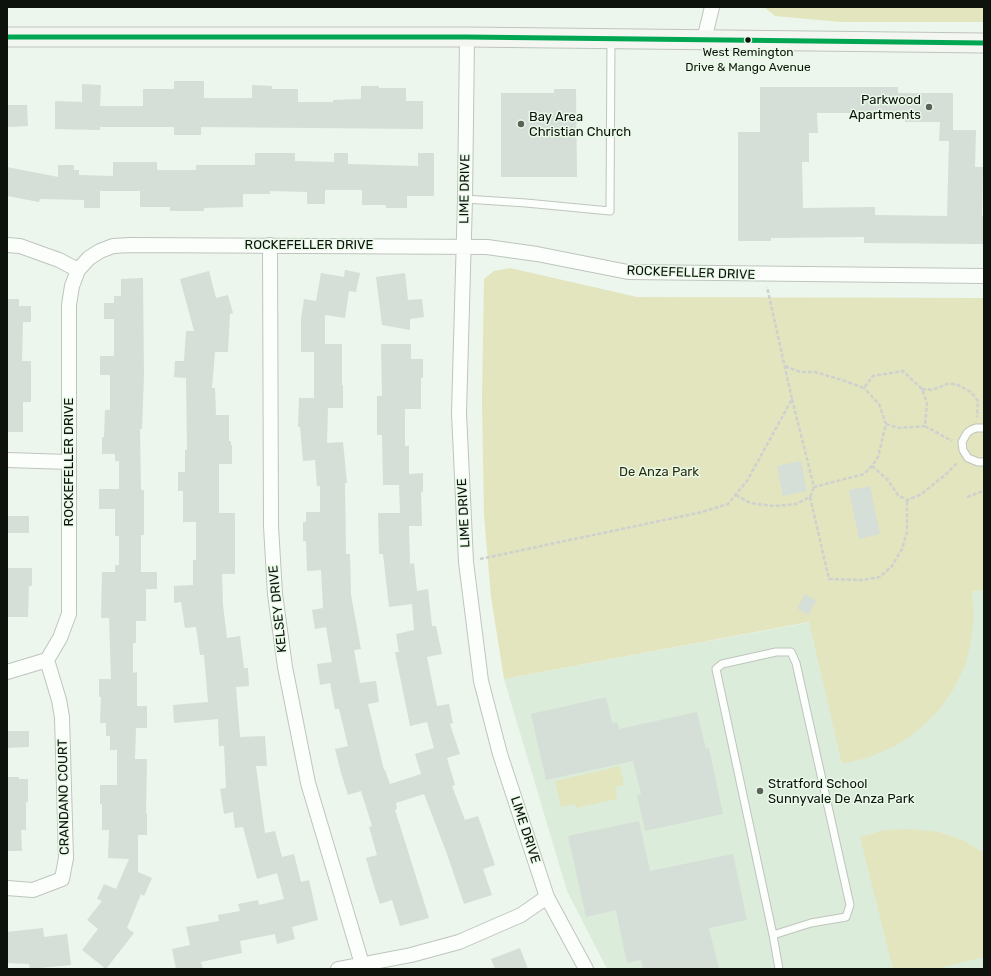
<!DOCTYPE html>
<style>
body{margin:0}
#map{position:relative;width:991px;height:976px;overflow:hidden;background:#ecf6ec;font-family:Rubik,sans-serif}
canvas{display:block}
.frame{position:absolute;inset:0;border:8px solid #0d120c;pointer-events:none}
</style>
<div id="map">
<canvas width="991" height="976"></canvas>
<div class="frame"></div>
</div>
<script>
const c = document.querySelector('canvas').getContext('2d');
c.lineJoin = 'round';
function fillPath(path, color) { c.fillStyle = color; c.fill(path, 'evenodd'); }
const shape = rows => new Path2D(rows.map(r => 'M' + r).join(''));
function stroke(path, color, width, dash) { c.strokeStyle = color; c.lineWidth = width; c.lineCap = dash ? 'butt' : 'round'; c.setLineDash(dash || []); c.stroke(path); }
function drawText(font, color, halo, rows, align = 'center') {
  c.font = font + ' Rubik,sans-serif'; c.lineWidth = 3; c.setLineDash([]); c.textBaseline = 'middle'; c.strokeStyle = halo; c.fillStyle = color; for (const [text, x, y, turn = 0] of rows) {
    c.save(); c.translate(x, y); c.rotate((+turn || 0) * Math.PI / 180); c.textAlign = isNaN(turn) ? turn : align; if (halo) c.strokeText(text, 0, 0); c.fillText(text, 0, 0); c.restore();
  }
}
const built = shape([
 [984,590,984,969,607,969,567,891,504,679]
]);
const green = shape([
 [764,7,984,7,984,22,840,22,775,16],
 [510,268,637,297,984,298,984,590,972,592,974,616,971,642,965,666,954,688,940,709,919,730,897,745,870,757,842,764,809,622,504,679,491,597,484,515,482,401,484,279,494,271],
 [620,766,624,785,615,787,617,799,576,808,575,804,561,807,555,781],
 [912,829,939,832,963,840,984,853,984,957,935,969,893,969,860,837,885,830]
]);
const building = shape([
 [174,81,204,81,204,98,252,98,252,85,272,86,272,89,298,89,298,102,333,102,333,100,361,99,361,86,379,86,379,88,406,88,406,101,423,101,423,129,201,127,201,135,174,135,174,127,100,127,100,130,55,129,55,101,82,102,82,84,101,85,100,106,143,106,143,89,174,89],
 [760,87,898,87,898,93,953,93,953,130,976,130,975,167,983,167,982,216,984,216,984,244,864,243,864,237,771,238,771,241,738,241,738,132,760,132],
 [817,113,905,113,905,122,940,122,939,141,949,141,947,216,875,215,875,207,803,208,802,162,809,162,809,133,818,133],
 [554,89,576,89,577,177,501,177,501,93,554,93],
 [7,105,27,105,28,126,7,127],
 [255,153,295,153,295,161,334,162,334,153,348,153,348,164,418,166,418,153,434,153,434,196,407,196,407,208,386,208,386,205,362,205,362,190,325,190,325,204,307,204,307,192,270,191,270,194,243,194,243,207,204,208,204,211,170,211,170,207,140,207,140,191,100,191,100,208,84,208,84,200,40,199,39,202,7,196,7,167,58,177,58,165,74,165,74,170,79,170,79,175,113,176,113,162,157,162,157,170,196,170,196,165,255,165],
 [345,270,360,273,356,292,349,291,345,318,325,315,325,344,342,344,342,385,343,385,343,408,328,408,327,443,343,442,347,483,345,483,346,554,350,554,351,595,361,649,354,650,360,683,376,681,379,702,368,704,384,770,385,770,390,784,421,774,415,754,434,748,427,722,410,726,395,652,399,652,396,634,414,630,412,604,389,607,383,554,379,554,378,513,400,513,399,485,383,485,382,435,377,435,377,396,382,396,381,344,411,344,411,359,423,359,423,378,421,378,421,409,405,409,405,446,409,446,409,474,423,473,423,492,421,492,422,526,409,526,410,564,414,563,417,591,428,589,432,626,436,626,442,654,427,657,437,706,449,704,453,723,450,724,460,754,447,758,455,785,452,786,465,820,478,816,495,865,483,869,492,895,464,904,447,854,424,794,396,803,397,809,395,810,429,918,400,926,392,900,380,904,374,886,366,858,377,855,369,827,372,826,361,791,348,795,341,773,335,749,348,746,339,709,335,709,330,683,320,685,317,664,332,662,326,627,315,629,312,610,323,608,321,570,307,571,306,541,303,541,303,522,306,522,306,512,320,512,320,486,317,486,315,460,303,461,300,427,298,427,299,398,314,398,314,352,301,352,301,319,304,299,316,301,321,273,344,277],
 [209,271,216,298,228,295,233,313,230,314,228,352,215,352,212,388,215,388,216,415,229,415,229,441,231,441,231,445,232,445,232,464,219,464,219,513,235,513,235,574,222,574,223,605,227,638,240,636,244,668,248,668,249,686,236,687,240,737,265,736,267,766,256,766,265,833,275,831,282,857,294,854,301,882,309,880,318,920,292,927,295,939,277,944,275,934,240,941,242,953,201,962,203,969,176,969,172,949,190,945,186,927,219,921,218,915,240,911,238,904,258,900,259,905,284,899,277,873,257,879,243,827,235,828,233,812,224,814,220,789,226,788,224,746,219,746,218,719,174,723,173,705,208,702,204,655,200,655,196,627,185,628,181,602,174,603,174,586,193,585,193,560,196,560,196,522,183,522,183,491,178,491,178,472,185,472,185,450,187,450,186,378,174,377,175,361,184,361,186,331,194,331,180,279],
 [405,273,408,300,422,299,424,317,410,319,410,330,382,325,376,277],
 [143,278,144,375,142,429,140,429,141,490,144,490,144,535,141,535,141,572,157,572,157,589,146,589,146,621,136,621,136,643,133,643,133,673,137,672,137,706,147,706,147,728,136,728,135,759,147,759,146,813,147,813,147,835,138,835,138,872,152,878,144,896,141,894,127,928,134,933,106,969,82,950,98,929,87,920,102,901,97,899,104,884,116,889,129,859,108,858,109,830,102,830,102,804,100,804,100,785,117,785,117,750,110,750,110,736,106,736,106,723,100,723,101,697,99,697,99,679,111,679,109,618,101,618,102,572,115,572,115,565,119,565,119,536,115,536,115,509,99,509,99,489,119,489,119,461,115,461,115,454,102,454,102,437,104,437,105,410,110,410,110,375,100,375,100,356,114,356,114,319,104,319,104,303,114,303,114,296,121,296,121,279],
 [7,299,19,299,19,306,31,306,31,322,23,322,22,361,31,361,31,402,23,402,23,432,7,432],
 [801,461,807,491,783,496,777,466],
 [870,486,880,534,859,539,849,490],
 [7,516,29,516,29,533,7,533],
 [7,568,32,568,32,586,29,586,28,617,7,617],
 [805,594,816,601,808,615,797,608],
 [606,697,612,723,617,722,619,729,697,712,706,749,709,748,723,814,645,831,637,795,641,794,633,761,546,780,531,714],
 [7,731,29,731,29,747,7,748],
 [7,777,19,777,19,779,28,779,28,802,26,802,26,830,21,830,22,851,7,851],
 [639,821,650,871,733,854,747,920,709,928,719,969,643,969,641,960,627,963,616,910,586,917,568,836],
 [43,928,44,937,67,934,71,965,30,969,29,964,7,963,7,932],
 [520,948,528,969,495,969,491,959]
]);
const path = shape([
 [785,366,800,372,815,372,842,380,864,388,873,376,903,371,922,389,927,403,925,426,952,441],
 [922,389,932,390,947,384,956,384,971,392,978,401,977,417],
 [792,399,814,487,864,474,872,466,878,457,886,424,879,404,864,388],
 [886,424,899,428,925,426],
 [872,466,887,479,898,495,907,500,920,495,944,476,958,462],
 [736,495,750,503,774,506,796,504,810,497,814,487],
 [810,497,829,579,862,580,880,577,892,566,902,549,907,532,907,500],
 [967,497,984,491],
 [480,559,702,512,728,504,747,481,792,399,767,287]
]);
const lane = shape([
 [465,199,526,203,610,211,611,39],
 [984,428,976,428,971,430,967,433,962,442,963,450,968,458,978,462,984,462],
 [773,935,811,923,846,917,850,905,796,663,791,652,776,652,722,664,716,669,773,935,779,969]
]);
const street = shape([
 [467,37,465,199,459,413,466,562,481,681,500,754,547,897,586,969],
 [704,40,712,7],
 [7,245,20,246,59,260,78,270],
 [270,245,271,526,275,594,285,667,308,783,362,964],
 [7,460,69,462],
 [7,672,47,660,60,638,69,614,69,305,72,286,78,270,89,258,100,251,113,246,131,245,487,247,537,254,628,272,984,276],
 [7,888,33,890,62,879,66,858,62,717,59,700,47,660],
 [338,969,411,955,459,942,521,915,547,897]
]);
const secondary = shape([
 [7,37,467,37,984,43]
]);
const bus1 = shape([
 [7,37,467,37,984,43]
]);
const markers = [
 [748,40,3.5,"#0d120c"],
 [929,107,4,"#5b625a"],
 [521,124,4,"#5b625a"],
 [760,791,4,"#5b625a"]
];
const busNames = [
 ["West Remington",748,53],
 ["Drive & Mango Avenue",748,68]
];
const poiNames = [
 ["Parkwood",921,100,"right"],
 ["Apartments",921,115,"right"],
 ["Bay Area",529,117],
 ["Christian Church",529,132],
 ["Stratford School",768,784],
 ["Sunnyvale De Anza Park",768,799]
];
const streetNames = [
 ["LIME DRIVE",465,189,-89],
 ["ROCKEFELLER DRIVE",309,245],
 ["ROCKEFELLER DRIVE",691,273,2],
 ["ROCKEFELLER DRIVE",69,462,-90],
 ["LIME DRIVE",464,513,-93],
 ["KELSEY DRIVE",278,609,-96],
 ["CRANDANO COURT",64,797,-91],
 ["LIME DRIVE",525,830,72]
];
const parkNames = [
 ["De Anza Park",659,472]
];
fillPath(built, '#dbecdb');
fillPath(green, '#e3e5bf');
fillPath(building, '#d5ded7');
stroke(lane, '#bec5bd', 9);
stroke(street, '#bec5bd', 16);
stroke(secondary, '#bec5bd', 21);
stroke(path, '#ced1ce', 2.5, [4, 2]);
stroke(lane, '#fcfefc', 7);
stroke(street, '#fcfefc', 14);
stroke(secondary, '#f4f6f2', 19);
stroke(bus1, '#00a651', 5);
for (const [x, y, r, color] of markers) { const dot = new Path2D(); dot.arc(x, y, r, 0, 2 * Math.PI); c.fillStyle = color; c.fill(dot); stroke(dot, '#e9fae8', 1.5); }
drawText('12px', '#0d120c', '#e9fae8', busNames);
drawText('13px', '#0d120c', '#e9fae8', poiNames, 'left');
drawText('13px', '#0d120c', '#e9fae8', streetNames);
drawText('13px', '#2f2d11', '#e9fae8', parkNames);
</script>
